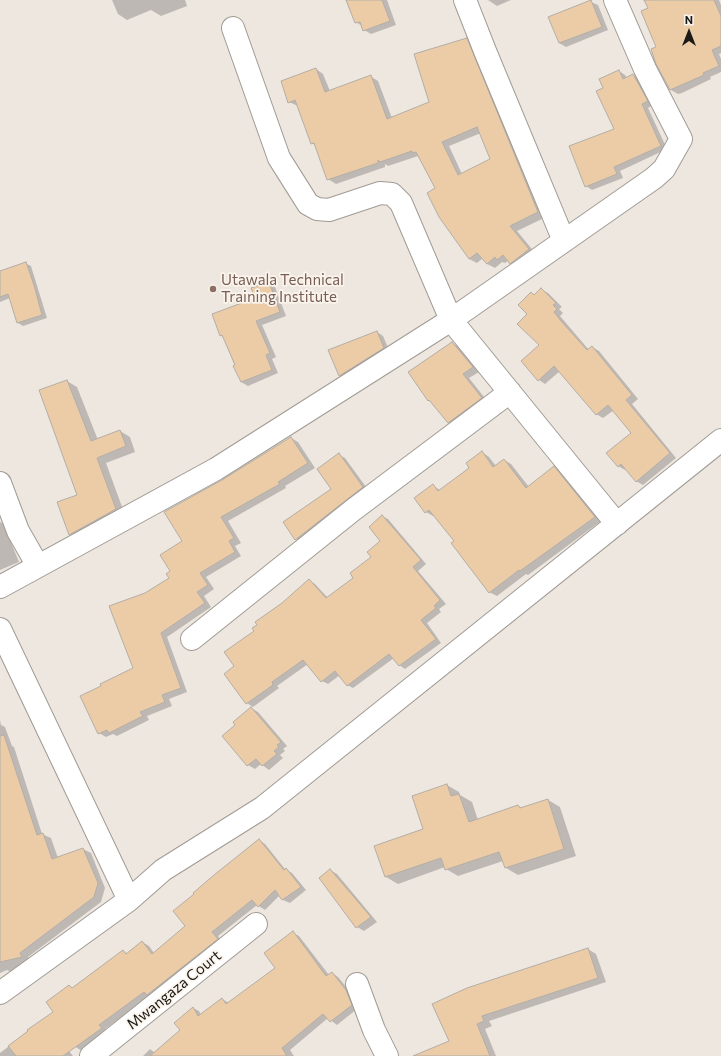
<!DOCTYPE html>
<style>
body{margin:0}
#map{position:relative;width:721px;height:1056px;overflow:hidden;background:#ede7e0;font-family:Commissioner,sans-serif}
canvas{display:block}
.north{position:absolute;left:669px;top:12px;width:40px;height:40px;-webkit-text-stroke:3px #faf4ed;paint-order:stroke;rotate:0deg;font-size:11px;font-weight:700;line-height:16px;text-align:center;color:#1c1a17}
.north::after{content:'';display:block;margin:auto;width:14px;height:18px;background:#1c1a17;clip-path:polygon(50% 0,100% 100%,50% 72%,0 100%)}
</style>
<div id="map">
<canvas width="721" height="1056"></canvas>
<div class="north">N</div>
</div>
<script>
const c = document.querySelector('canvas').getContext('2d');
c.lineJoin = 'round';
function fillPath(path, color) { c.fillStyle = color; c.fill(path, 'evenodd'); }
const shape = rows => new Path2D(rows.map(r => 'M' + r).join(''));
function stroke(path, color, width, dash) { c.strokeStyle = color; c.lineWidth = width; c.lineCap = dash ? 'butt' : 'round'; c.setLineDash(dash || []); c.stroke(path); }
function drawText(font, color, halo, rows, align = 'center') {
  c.font = font + ' Commissioner,sans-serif'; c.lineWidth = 3.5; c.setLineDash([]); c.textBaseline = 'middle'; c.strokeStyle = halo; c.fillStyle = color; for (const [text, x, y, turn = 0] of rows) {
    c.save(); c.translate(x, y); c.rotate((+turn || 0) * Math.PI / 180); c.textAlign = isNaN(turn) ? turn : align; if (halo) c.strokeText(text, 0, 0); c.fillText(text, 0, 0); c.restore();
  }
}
const shadow = shape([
 [112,0,185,0,187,6,161,16,151,10,127,20,118,14],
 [352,0,387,0,396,25,371,34,364,30,362,26,356,22],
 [488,0,511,0,497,6],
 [648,0,719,0,721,5,721,53,719,54,721,59,721,72,710,77,711,79,682,93,678,94,671,90,657,62,658,48],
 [591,2,598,5,608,30,566,47,559,43],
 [467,40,474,44,546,217,517,231,536,254,518,267,509,260,505,263,502,262,495,268,487,264,483,258,477,263,469,259,437,189,418,156,388,166,385,164,385,167,336,184,328,179,316,146,312,143,298,106,289,102,316,69,323,74,330,91,370,76,378,81,392,118,430,102],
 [481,133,492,159,462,174,449,146],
 [619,71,625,75,627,78,633,75,640,79,653,105,648,108,667,149,620,171,623,178,592,190,586,186,615,129,604,89],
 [25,263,31,266,47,318,23,326,18,323,10,298,0,302,0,272],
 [269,283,275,287,286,316,262,325,276,357,272,359,278,373,248,386,241,382,224,337,221,335,256,298],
 [541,289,548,293,562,307,559,309,563,313,560,316,589,350,592,347,599,351,638,399,632,404,676,458,643,485,636,481,626,469,625,470,618,466,633,433,614,410,603,418,596,414,560,371,545,384,539,380,540,345,529,314,531,293,535,295],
 [377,332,383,336,390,352,346,379,340,376],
 [452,343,459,347,479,372,469,378,488,402,455,426,448,422,433,403,428,400],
 [67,381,77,387,98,440,120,431,130,437,135,452,106,463,125,515,80,540,70,534,78,495],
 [291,438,298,442,315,468,285,486,286,488,228,521,241,543,235,546,241,556,206,577,214,589,204,596,211,607,167,637,187,692,169,699,172,706,147,716,149,720,117,736,113,734,106,737,99,733,135,668,145,594,170,578,171,571,183,542,223,481],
 [482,452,489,457,496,466,504,460,511,464,529,487,554,467,561,471,601,521,528,575,526,574,497,596,489,592,455,541,434,515,433,516,426,512,433,486,440,490,471,468],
 [339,455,345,458,369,491,302,543,296,539,284,522,332,489],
 [382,516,388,519,426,564,418,571,446,604,439,609,441,612,427,623,441,643,405,669,399,665,394,658,353,688,347,685,340,675,328,684,322,681,308,664,277,686,279,688,253,707,247,703,235,667,256,631,282,604,309,580,315,584,328,598,355,578,373,558,382,541],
 [0,522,6,525,12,540,10,540,19,562,0,570],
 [251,708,258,712,287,746,283,749,285,751,280,755,283,758,269,770,261,764,255,769,248,765,223,736,236,725],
 [0,720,1,725,5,727,12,746,14,747,42,834,51,838,58,858,83,849,91,853,105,888,101,902,28,957,29,961,11,972,7,970,0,973],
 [447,785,459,792,460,795,472,802,478,820,518,806,522,808,548,800,560,807,576,856,518,875,506,868,503,861,458,876,446,869,445,867,398,884,386,877,375,847,424,829],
 [259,840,265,844,285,869,292,873,306,890,290,903,283,900,280,895,265,910,257,905,218,936,223,943,105,1029,107,1032,82,1051,56,1035,73,1056,0,1056,0,1053,54,1012,69,986,73,988,123,951,128,954,142,942,149,946,154,953,186,926],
 [330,870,337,874,377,922,364,931,357,927],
 [293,933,299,936,329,975,332,973,338,977,352,994,357,1009,337,1025,328,1018,290,1050,294,1056,143,1056,150,1049,155,1053,182,1030,193,1008,199,1011,201,1015,222,999,229,1003,277,968],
 [588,949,596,954,606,982,489,1021,492,1026,485,1029,496,1056,448,1056,451,1041,434,1004]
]);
const building = shape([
 [346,0,382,0,390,21,363,31,360,22,355,23,346,0],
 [591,0,602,27,559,43,548,17,591,0],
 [644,0,714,0,721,16,721,46,712,50,719,66,703,73,704,75,670,90,656,64,651,49,656,47,641,11,648,8,644,0],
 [467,38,538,212,510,226,529,249,510,264,503,255,497,260,495,257,487,264,477,253,469,259,439,217,427,193,435,188,416,152,412,153,412,151,380,162,378,160,378,163,327,180,314,143,311,144,295,100,288,103,281,81,316,68,325,92,371,75,387,119,429,102,414,54,467,38],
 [477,127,490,159,458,175,442,142,477,127],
 [619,70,623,79,633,74,648,101,642,104,661,146,614,167,617,174,585,187,569,146,614,129,596,91,603,88,599,79,619,70],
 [26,262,34,285,42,315,17,323,8,294,0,297,0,271,26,262],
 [269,282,280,312,256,321,270,353,266,355,272,370,241,382,233,366,235,365,222,335,220,336,212,314,255,298,251,288,269,282],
 [541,288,556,303,553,305,557,309,554,312,561,321,587,350,592,346,632,395,626,400,670,453,636,482,621,464,618,467,606,453,631,433,608,405,596,415,554,366,538,381,521,361,539,345,517,324,527,314,518,305,531,292,534,295,541,288],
 [377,331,384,348,339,376,328,350,377,331],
 [452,342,473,367,463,374,482,398,448,423,429,400,428,401,408,372,452,342],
 [67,380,91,441,120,430,126,446,97,458,116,509,69,535,57,502,77,495,39,390,67,380],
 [291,437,308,463,278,482,280,484,221,517,234,538,229,541,235,552,200,573,208,585,197,592,205,603,161,633,181,688,162,695,165,702,140,712,143,716,109,733,107,730,98,734,80,696,101,686,100,684,133,668,109,606,145,593,169,578,166,574,170,571,160,555,182,541,164,512,222,480,291,437],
 [482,451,493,467,504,459,526,488,554,466,595,517,520,571,519,570,489,593,451,543,454,541,429,510,425,513,414,498,433,484,438,491,469,468,466,463,482,451],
 [339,453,363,487,295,540,283,522,331,489,317,469,339,453],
 [382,515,421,560,413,567,440,600,434,606,436,608,421,620,436,639,399,666,389,654,347,686,335,671,321,682,303,660,272,682,273,685,246,704,224,674,234,666,224,652,254,631,252,628,257,625,255,622,282,603,309,579,326,598,353,578,350,573,371,557,367,552,380,541,369,527,382,515],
 [251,707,281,742,277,745,279,747,274,751,277,754,262,766,256,759,247,766,222,736,235,725,233,722,251,707],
 [4,735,37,835,43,833,52,859,83,848,98,883,94,897,20,953,22,957,0,962,0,736,4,735],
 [447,784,451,796,459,794,469,822,518,805,520,808,548,799,564,849,505,868,499,852,445,870,441,858,385,877,374,846,423,829,412,796,447,784],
 [259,839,284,870,286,868,301,887,282,900,275,890,258,907,252,900,212,932,218,939,147,995,144,992,99,1025,102,1028,63,1056,16,1056,8,1046,28,1031,27,1030,53,1012,46,1002,69,985,72,988,123,950,126,954,142,941,152,954,185,926,173,911,194,894,193,893,214,875,259,839],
 [330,869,371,917,356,928,319,878,330,869],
 [293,931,326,976,332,972,346,990,352,1005,330,1022,323,1014,282,1048,287,1056,150,1056,180,1030,174,1023,193,1007,198,1016,222,998,226,1004,275,968,264,953,293,931],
 [588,948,598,978,482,1016,484,1021,477,1024,490,1056,413,1056,449,1041,432,1004,467,988,588,948]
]);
const minor = shape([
 [465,0,485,51,564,241],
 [233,28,279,158,308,204,317,209,329,210,380,193,392,194,401,203,451,320,617,524],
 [0,483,18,531,38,566],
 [0,587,216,469,451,320,654,178,664,169,681,139,645,69,615,0],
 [0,629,129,900],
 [192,639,353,510,510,392],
 [357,984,374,1030,387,1056],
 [0,993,129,900,163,870,262,808,721,440],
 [91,1056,256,924]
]);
const markers = [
 [213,289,4,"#8d6e63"]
];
const educationNames = [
 ["Utawala Technical",221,280],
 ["Training Institute",221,297]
];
const streetNames = [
 ["Mwangaza Court",174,990,-39]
];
fillPath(shadow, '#0003');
fillPath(building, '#eccca7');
stroke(building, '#b3ada6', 1);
stroke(minor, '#a19b94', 24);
stroke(minor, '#fff', 22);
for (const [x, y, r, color] of markers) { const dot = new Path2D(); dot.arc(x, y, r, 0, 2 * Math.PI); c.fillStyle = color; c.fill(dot); stroke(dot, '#faf4ed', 1.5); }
drawText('15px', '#785e54', '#faf4ed', educationNames, 'left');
drawText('15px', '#1c1a17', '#faf4ed', streetNames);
</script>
